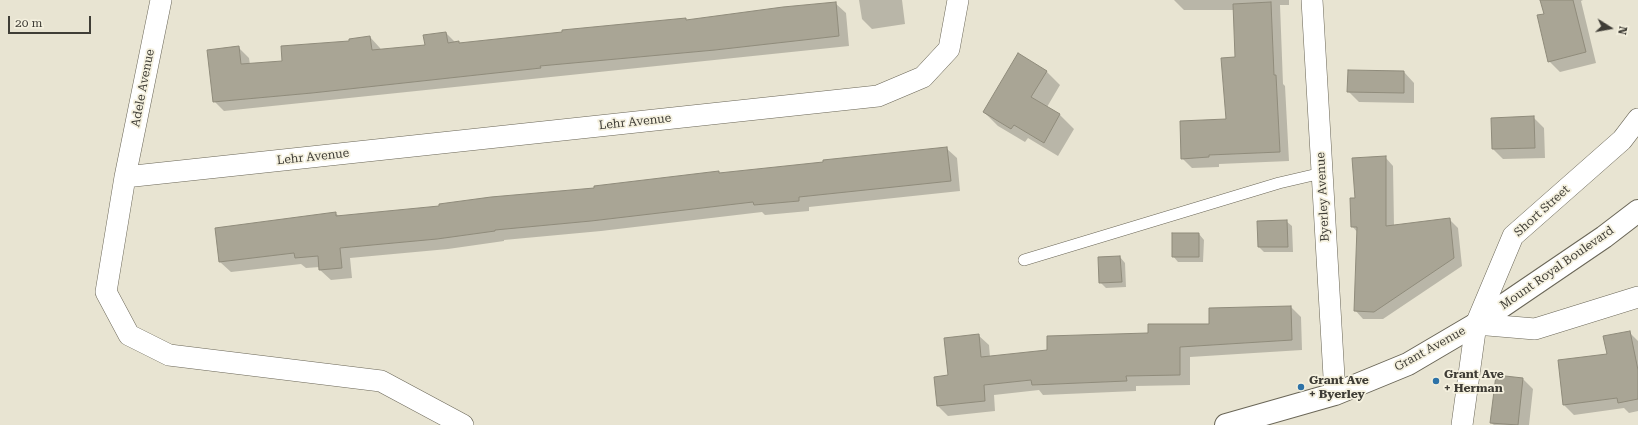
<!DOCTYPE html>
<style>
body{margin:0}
#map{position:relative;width:1638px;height:425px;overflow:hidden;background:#e8e4d2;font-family:"Roboto Serif",serif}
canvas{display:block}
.north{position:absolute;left:1590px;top:8px;width:40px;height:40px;-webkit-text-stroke:3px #f5f1df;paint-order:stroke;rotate:101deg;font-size:11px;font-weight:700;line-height:16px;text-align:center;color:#3f3d36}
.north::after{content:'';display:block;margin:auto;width:14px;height:18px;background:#3f3d36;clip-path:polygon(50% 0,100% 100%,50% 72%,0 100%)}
.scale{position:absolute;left:8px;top:16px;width:83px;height:18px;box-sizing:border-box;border:2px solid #3f3d36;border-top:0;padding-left:5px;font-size:12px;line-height:14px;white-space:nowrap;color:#3f3d36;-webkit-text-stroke:3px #f5f1df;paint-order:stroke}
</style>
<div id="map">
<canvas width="1638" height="425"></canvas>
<div class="north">N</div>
<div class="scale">20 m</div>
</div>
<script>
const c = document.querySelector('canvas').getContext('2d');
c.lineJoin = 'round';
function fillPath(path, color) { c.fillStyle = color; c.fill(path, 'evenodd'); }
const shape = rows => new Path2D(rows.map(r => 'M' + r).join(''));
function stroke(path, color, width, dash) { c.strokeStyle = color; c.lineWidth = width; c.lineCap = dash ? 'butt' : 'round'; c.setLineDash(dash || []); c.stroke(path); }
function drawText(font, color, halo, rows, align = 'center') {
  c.font = font + ' "Roboto Serif",serif'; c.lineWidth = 3.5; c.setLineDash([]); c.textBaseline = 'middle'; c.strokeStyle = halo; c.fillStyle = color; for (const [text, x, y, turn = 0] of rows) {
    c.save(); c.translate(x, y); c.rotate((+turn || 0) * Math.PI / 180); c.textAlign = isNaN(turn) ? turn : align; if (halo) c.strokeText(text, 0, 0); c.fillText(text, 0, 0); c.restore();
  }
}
const shadow = shape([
 [859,0,902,0,905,24,872,29,862,19],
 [1174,0,1289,0,1289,5,1280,5,1283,84,1285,86,1289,161,1219,164,1219,167,1192,168,1182,158,1227,120,1236,58,1234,10,1184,10],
 [1541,0,1583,0,1581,1,1596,63,1560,72,1549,61,1545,14],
 [835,3,846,13,849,46,224,111,214,101,238,47,249,58,250,65,283,62,370,37,380,48,381,50,426,46,446,33,456,43,460,44,685,19,687,21],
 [1019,55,1047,72,1060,85,1047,107,1060,115,1074,129,1058,156,1028,138,1025,142,998,126,984,112],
 [1404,72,1414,83,1414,103,1359,102,1348,91],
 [1533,117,1544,128,1545,158,1503,159,1493,149],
 [946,148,957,158,960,191,809,207,809,211,765,215,762,212,601,231,504,240,504,241,448,249,350,258,352,278,331,280,320,270,320,267,306,268,301,264,231,272,220,262,216,229,335,213,339,216,440,207],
 [1385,157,1393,166,1394,226,1449,219,1458,228,1462,266,1383,319,1363,319,1355,310,1358,233,1352,226,1356,199],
 [1286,221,1292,226,1293,252,1264,252,1259,247,1258,222],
 [1199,234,1204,240,1203,262,1178,262,1173,256],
 [1120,257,1125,263,1126,287,1106,288,1100,282],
 [1291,307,1301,317,1302,350,1190,357,1190,385,1136,386,1136,391,1043,395,1039,390,994,395,995,411,948,416,938,406,949,376,978,335,989,345,990,357,1049,351,1149,334,1210,325],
 [1629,332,1638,341,1638,411,1629,413,1624,408,1574,415,1564,405],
 [1523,379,1533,389,1529,425,1494,425,1491,423]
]);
const building = shape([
 [1540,0,1573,0,1586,52,1548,62,1537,15,1544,14,1540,0],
 [836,2,839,36,715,50,540,66,541,68,312,93,213,102,207,50,239,46,241,64,282,61,281,46,349,41,349,39,370,36,372,50,425,45,423,35,446,32,448,43,459,41,459,43,562,32,562,30,686,18,686,20,783,7,836,2],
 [1271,2,1274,75,1276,75,1280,152,1209,155,1209,157,1181,159,1180,121,1226,119,1221,58,1235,57,1233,4,1271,2],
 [1018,53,1047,71,1031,97,1060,114,1044,143,1014,125,1011,129,983,112,1018,53],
 [1348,70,1404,71,1404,93,1347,92,1348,70],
 [1534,116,1535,148,1492,149,1491,118,1534,116],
 [947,147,951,181,799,197,799,201,754,205,753,202,591,221,495,230,495,231,437,239,340,248,342,268,319,270,318,256,295,258,294,253,219,262,215,228,336,212,336,216,439,206,439,204,491,197,594,188,594,186,719,171,719,173,823,162,823,160,947,147],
 [1386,156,1386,226,1450,218,1454,258,1374,312,1354,311,1357,227,1351,227,1350,198,1355,198,1352,158,1386,156],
 [1287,220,1288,247,1258,247,1257,221,1287,220],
 [1172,233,1199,233,1199,257,1172,257,1172,233],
 [1120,256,1122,282,1099,283,1098,257,1120,256],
 [1291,306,1292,340,1180,347,1180,375,1126,376,1127,381,1032,385,1031,380,984,385,985,401,937,406,934,377,948,375,944,338,979,334,981,357,1047,350,1047,336,1148,333,1148,324,1209,324,1209,308,1291,306],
 [1630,331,1638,370,1638,399,1618,403,1617,398,1563,405,1558,360,1607,354,1603,336,1630,331],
 [1496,375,1523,378,1518,425,1490,423,1496,375]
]);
const lane = shape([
 [1024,260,1279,183,1322,173]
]);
const street = shape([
 [161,0,125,177,106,292,129,335,169,355,381,381,463,425],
 [1312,0,1335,394],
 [125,177,878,96,923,77,949,49,958,0],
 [1476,324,1535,329,1638,297],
 [1462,425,1476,324,1513,236,1622,140,1638,119]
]);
const secondary = shape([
 [1226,425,1335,394,1408,364,1476,324,1604,237,1638,211]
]);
const markers = [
 [1436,381,4,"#2d72a7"],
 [1301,387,4,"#2d72a7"]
];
const streetNames = [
 ["Adele Avenue",143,88,-79],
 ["Lehr Avenue",635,122,-6],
 ["Lehr Avenue",313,157,-6],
 ["Byerley Avenue",1323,197,-93],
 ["Short Street",1542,211,-42],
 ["Mount Royal Boulevard",1557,268,-35],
 ["Grant Avenue",1430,349,-29]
];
const poiNames = [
 ["Grant Ave",1444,374],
 ["+ Herman",1444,388],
 ["Grant Ave",1309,380],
 ["+ Byerley",1309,394]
];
fillPath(shadow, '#0003');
fillPath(building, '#a9a595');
stroke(building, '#8f8b7b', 1);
stroke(lane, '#6a6657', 12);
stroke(street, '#6a6657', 22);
stroke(secondary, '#6a6657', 24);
stroke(lane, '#fff', 11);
stroke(street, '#fff', 21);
stroke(secondary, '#fff', 22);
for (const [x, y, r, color] of markers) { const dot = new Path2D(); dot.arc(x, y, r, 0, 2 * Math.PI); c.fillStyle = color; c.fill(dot); stroke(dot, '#f5f1df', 1.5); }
drawText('12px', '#3f3d36', '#f5f1df', streetNames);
drawText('bold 12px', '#3f3d36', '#f5f1df', poiNames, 'left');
</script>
